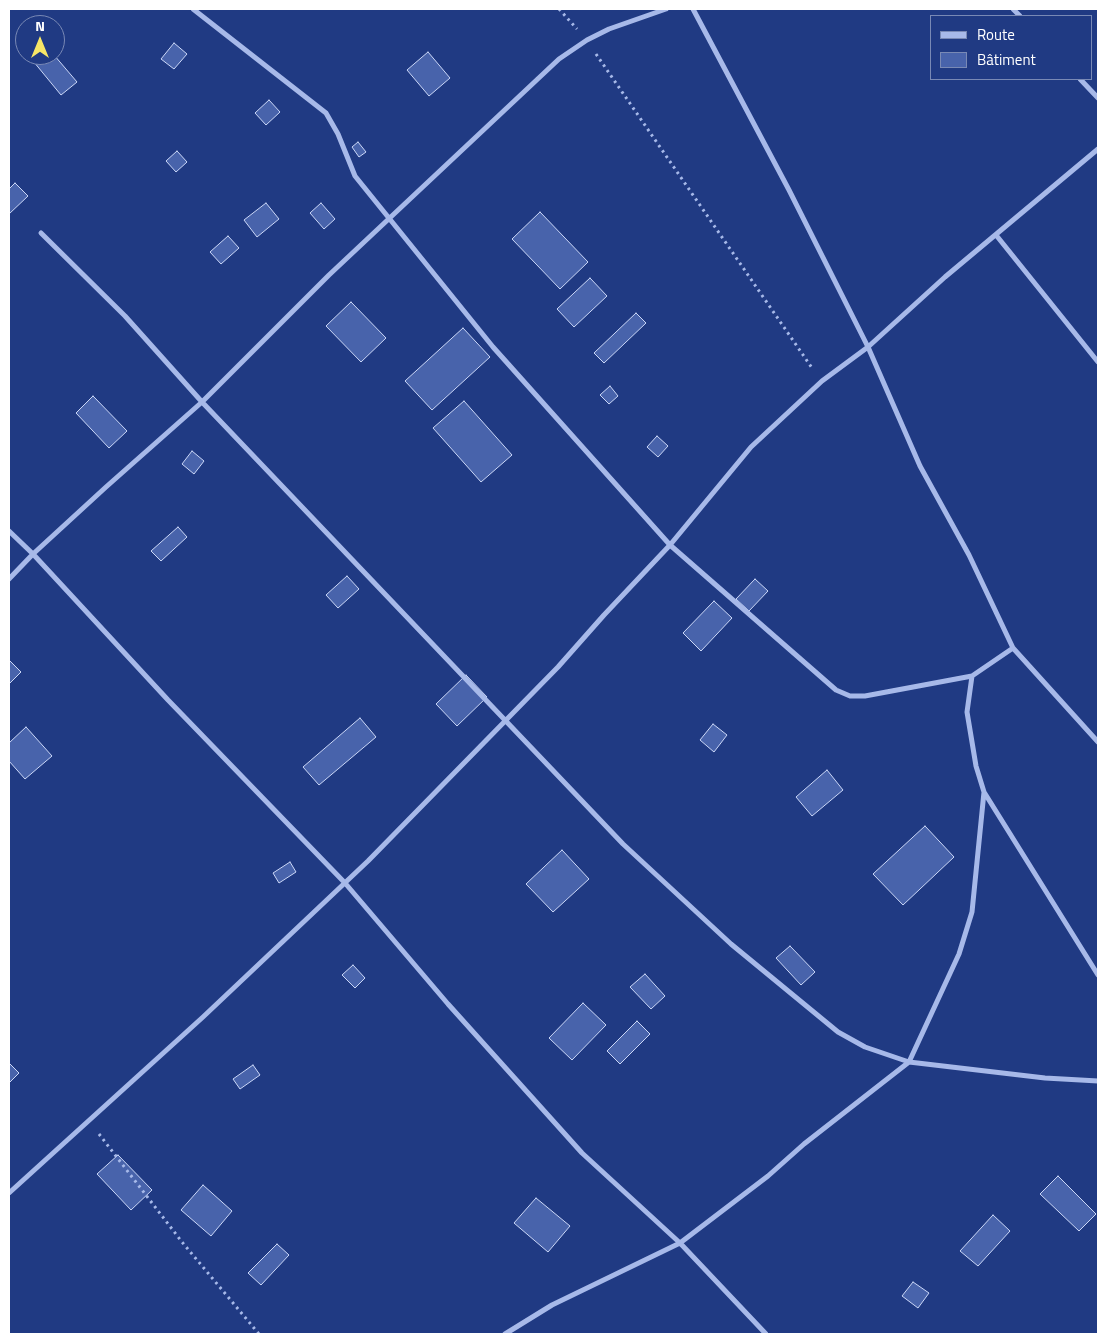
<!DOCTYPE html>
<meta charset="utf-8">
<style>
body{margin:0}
#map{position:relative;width:1107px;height:1343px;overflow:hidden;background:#203a83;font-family:"Titillium Web",sans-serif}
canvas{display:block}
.frame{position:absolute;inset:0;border:10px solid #fff;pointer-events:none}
.legend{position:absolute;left:930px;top:15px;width:162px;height:65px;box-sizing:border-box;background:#203a83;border:1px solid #7989b5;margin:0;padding:6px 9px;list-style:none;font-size:15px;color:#fff}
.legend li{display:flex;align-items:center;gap:10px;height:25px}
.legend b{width:25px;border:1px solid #7989b5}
.north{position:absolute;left:15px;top:15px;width:50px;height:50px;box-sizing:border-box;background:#203a83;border:1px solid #7989b5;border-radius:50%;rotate:0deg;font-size:14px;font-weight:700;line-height:20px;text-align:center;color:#fff}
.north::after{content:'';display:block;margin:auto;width:18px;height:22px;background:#f6e667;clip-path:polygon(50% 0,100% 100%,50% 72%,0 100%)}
</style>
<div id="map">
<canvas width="1107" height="1343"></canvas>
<div class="frame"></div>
<ul class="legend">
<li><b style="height:6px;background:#a7b9e9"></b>Route</li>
<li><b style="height:14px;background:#4863ab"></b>Bâtiment</li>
</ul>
<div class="north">N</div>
</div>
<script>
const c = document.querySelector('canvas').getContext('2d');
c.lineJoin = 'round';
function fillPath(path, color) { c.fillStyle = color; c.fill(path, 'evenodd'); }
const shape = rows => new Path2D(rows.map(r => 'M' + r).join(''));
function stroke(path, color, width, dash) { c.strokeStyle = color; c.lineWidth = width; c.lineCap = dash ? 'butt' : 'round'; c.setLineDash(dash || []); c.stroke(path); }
const building = shape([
 [174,43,187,54,174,69,161,59,174,43],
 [428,52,450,78,429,96,407,70,428,52],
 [30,55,54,55,77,82,61,95,29,56,30,55],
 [269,100,280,112,266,125,255,113,269,100],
 [358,142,366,152,359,157,352,147,358,142],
 [177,151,187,162,176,172,166,161,177,151],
 [15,183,28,196,9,214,9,189,15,183],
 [266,203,279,219,257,237,244,220,266,203],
 [321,203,335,219,324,229,310,213,321,203],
 [540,212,588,262,560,289,512,239,540,212],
 [228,236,239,248,221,264,210,252,228,236],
 [590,278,607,296,574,327,557,309,590,278],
 [351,302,386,338,361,362,326,326,351,302],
 [636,313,646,323,604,363,594,353,636,313],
 [463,328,490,357,432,410,405,381,463,328],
 [610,386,618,396,609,404,600,395,610,386],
 [93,396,127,431,109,448,76,413,93,396],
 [464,401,512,455,481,482,433,428,464,401],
 [657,436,668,446,658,457,647,447,657,436],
 [192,451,204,461,194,474,182,464,192,451],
 [178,527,187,537,161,561,151,551,178,527],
 [347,576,359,589,338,608,326,595,347,576],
 [755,579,768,591,749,611,736,599,755,579],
 [714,601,732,618,701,651,683,633,714,601],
 [9,660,21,672,9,684,9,660],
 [466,675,487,697,457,726,436,704,466,675],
 [360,718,376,737,319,785,303,767,360,718],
 [713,724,727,735,714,752,700,740,713,724],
 [26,727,52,756,25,779,9,761,9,743,26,727],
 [827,770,843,790,812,816,796,797,827,770],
 [925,826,954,857,903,905,873,874,925,826],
 [562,850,589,879,553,912,526,884,562,850],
 [290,862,296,872,279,883,273,873,290,862],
 [790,946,815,972,801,985,776,958,790,946],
 [353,965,365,978,355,988,342,975,353,965],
 [645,974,665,996,651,1009,630,987,645,974],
 [583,1003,606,1025,572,1060,549,1038,583,1003],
 [637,1021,650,1034,620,1064,607,1051,637,1021],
 [9,1063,19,1073,9,1083,9,1063],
 [253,1065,260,1075,240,1089,233,1079,253,1065],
 [118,1155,152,1190,131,1210,97,1174,118,1155],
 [1058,1176,1096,1214,1079,1231,1040,1194,1058,1176],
 [203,1185,232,1211,211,1236,181,1210,203,1185],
 [536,1198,570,1226,548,1252,514,1223,536,1198],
 [993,1215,1010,1231,978,1266,960,1251,993,1215],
 [277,1244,289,1255,261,1285,248,1273,277,1244],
 [913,1282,929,1293,918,1308,902,1296,913,1282]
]);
const path = shape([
 [559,9,577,29],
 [596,54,812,368],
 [99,1134,182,1242,259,1334]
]);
const minor = shape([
 [193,9,326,113,338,134,355,176,493,347,670,545,836,690,850,696,865,696,972,676],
 [693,9,789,190,868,347,920,466,969,555,1013,648,1098,742],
 [1013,9,1020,16],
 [1080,79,1098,98],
 [41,233,125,316,202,402,623,844,731,944,838,1032,865,1047,909,1062,1045,1078,1098,1081],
 [996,235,1098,362],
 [9,531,33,554,168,700,345,883,448,1004,582,1153,680,1243,766,1334],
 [9,579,33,554,106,487,202,402,329,275,559,59,587,40,609,29,666,9],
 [1013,648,972,676,967,712,976,766,984,792,1098,975],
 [9,1193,203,1017,368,861,558,667,604,615,670,545,751,447,822,381,868,347,945,277,1098,149],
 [505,1334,552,1305,680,1243,768,1176,804,1144,909,1062,959,954,972,912,984,792]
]);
fillPath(building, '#4863ab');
stroke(building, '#cbd7f7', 1);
stroke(path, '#a7b9e9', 3, [2.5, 4]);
stroke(minor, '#a7b9e9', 5);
</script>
